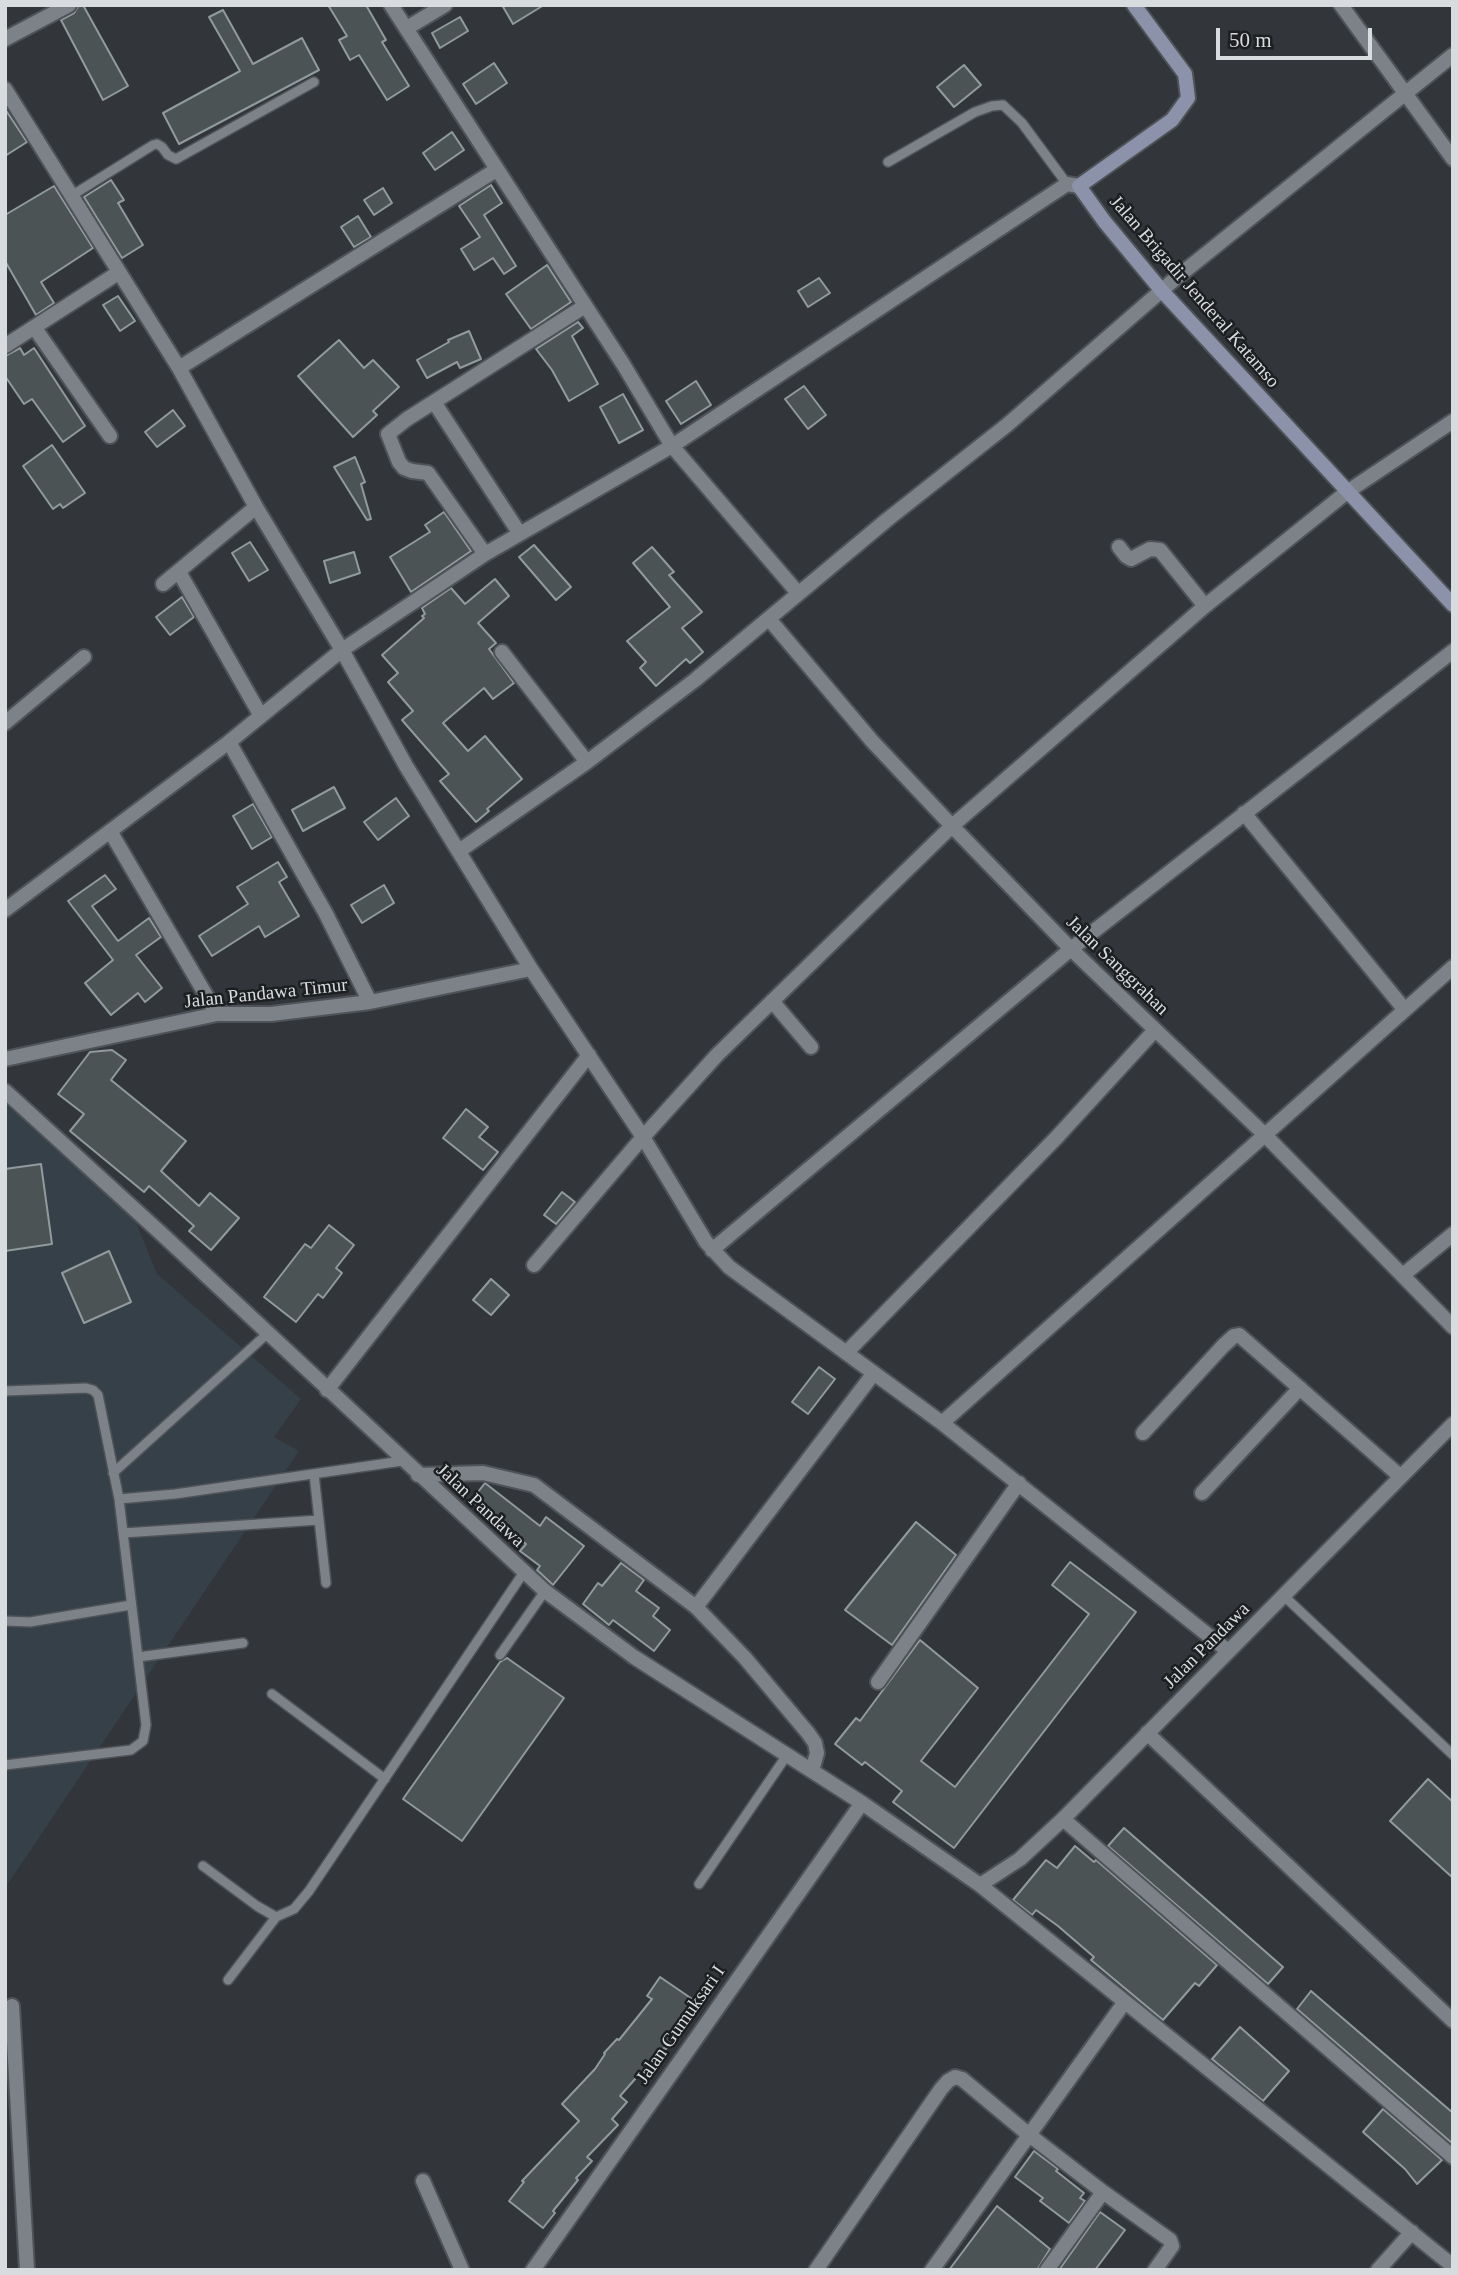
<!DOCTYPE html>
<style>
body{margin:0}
#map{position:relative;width:1458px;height:2275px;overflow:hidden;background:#32363b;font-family:Georgia,serif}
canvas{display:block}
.frame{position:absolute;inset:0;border:7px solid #d9dcdf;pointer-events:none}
.scale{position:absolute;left:1216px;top:28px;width:156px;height:32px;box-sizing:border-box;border:4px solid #d9dcdf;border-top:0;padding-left:9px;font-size:21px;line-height:24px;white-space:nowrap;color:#d9dcdf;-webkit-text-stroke:5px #1c1e20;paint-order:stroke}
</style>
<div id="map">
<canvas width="1458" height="2275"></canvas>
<div class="frame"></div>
<div class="scale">50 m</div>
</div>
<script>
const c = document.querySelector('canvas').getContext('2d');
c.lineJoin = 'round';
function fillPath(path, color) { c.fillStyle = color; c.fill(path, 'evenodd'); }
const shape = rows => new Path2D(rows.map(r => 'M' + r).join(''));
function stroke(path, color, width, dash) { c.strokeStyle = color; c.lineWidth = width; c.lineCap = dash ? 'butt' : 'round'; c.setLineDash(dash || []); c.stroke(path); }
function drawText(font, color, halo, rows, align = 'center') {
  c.font = font + ' Georgia,serif'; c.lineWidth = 5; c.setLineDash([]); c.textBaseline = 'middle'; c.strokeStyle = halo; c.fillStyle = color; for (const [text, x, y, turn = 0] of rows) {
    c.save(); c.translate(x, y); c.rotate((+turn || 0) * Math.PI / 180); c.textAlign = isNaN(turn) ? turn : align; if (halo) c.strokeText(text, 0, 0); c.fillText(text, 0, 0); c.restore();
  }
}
const built = shape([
 [5,1102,25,1109,129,1205,157,1274,301,1399,274,1437,299,1451,5,1888]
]);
const building = shape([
 [79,5,83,5,128,86,103,100,61,20,74,13,79,5],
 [328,5,366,5,386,40,382,42,409,86,387,100,359,55,350,60,339,40,347,36,328,5],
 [502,5,544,5,513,24,502,5],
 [223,10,253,64,302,38,319,70,179,144,163,113,240,71,209,17,223,10],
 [460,17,468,31,440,48,432,33,460,17],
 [494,63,507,83,476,104,463,84,494,63],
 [964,65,981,85,954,107,937,87,964,65],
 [5,109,27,142,5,156,5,109],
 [452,132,464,150,435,170,423,153,452,132],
 [111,180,124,200,118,203,143,245,122,258,84,197,111,180],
 [491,185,502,203,484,215,516,266,504,274,493,258,474,270,461,249,480,237,459,206,491,185],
 [54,186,93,248,41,282,54,303,36,315,5,261,5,215,54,186],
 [383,188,392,203,374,215,364,200,383,188],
 [358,216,371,237,354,247,341,227,358,216],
 [547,265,571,302,531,329,506,294,547,265],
 [819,278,830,293,808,307,798,291,819,278],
 [118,296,135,321,120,331,103,305,118,296],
 [578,322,583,328,572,336,598,384,569,401,552,370,536,349,578,322],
 [469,331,481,359,460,368,457,362,427,378,417,360,449,342,448,340,469,331],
 [339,340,364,368,373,360,399,387,373,411,377,415,353,437,298,376,339,340],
 [20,348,24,355,34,348,85,426,63,442,32,399,24,404,5,376,5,356,20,348],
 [696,381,711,405,681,424,666,401,696,381],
 [804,386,826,415,808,429,785,399,804,386],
 [623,394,643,430,619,443,600,407,623,394],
 [173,410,185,426,157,447,145,432,173,410],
 [52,445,85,493,63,508,60,504,53,509,23,466,52,445],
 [355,457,365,482,361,484,371,519,367,520,334,467,355,457],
 [444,512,471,551,411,592,390,557,430,532,425,525,444,512],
 [250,542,268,570,249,581,232,553,250,542],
 [534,545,571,587,556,600,519,557,534,545],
 [652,547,674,572,669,575,702,612,682,628,703,652,690,663,686,659,656,686,640,668,646,662,627,641,670,607,633,563,652,547],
 [354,552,360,573,330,583,324,561,354,552],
 [495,579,509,596,478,623,496,643,489,649,514,683,493,699,484,688,443,723,468,751,485,736,522,779,487,809,489,811,476,822,440,781,449,774,402,720,413,711,388,682,398,673,382,655,424,618,422,616,425,614,422,608,451,588,465,604,495,579],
 [182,597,194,617,170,635,156,617,182,597],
 [334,787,345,808,303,831,292,810,334,787],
 [396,798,409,816,378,840,364,822,396,798],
 [253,804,272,837,252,849,233,816,253,804],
 [278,862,287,877,279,882,299,916,265,937,259,926,212,956,199,936,248,904,237,887,278,862],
 [105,875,116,889,92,906,118,941,149,918,161,937,136,955,162,988,145,1002,138,993,111,1015,85,983,113,960,68,901,105,875],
 [384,885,394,903,362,923,351,905,384,885],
 [112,1050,126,1060,111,1080,186,1141,161,1171,199,1206,210,1193,239,1218,211,1250,189,1231,194,1226,149,1186,144,1192,70,1131,84,1114,58,1094,90,1052,112,1050],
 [466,1109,488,1127,479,1137,498,1152,483,1170,443,1138,466,1109],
 [41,1164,52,1244,5,1251,5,1169,41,1164],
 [562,1192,575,1202,556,1224,544,1215,562,1192],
 [329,1225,354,1245,336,1268,342,1273,323,1298,318,1294,296,1322,264,1297,305,1244,311,1248,329,1225],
 [109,1251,131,1302,84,1323,62,1273,109,1251],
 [491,1279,509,1295,491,1315,473,1300,491,1279],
 [819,1367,835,1379,808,1414,792,1402,819,1367],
 [485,1483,540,1526,546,1517,584,1546,553,1585,537,1570,540,1566,520,1551,526,1544,471,1501,485,1483],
 [916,1522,956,1555,892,1645,845,1610,916,1522],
 [1070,1562,1136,1612,954,1848,893,1802,902,1791,865,1762,862,1765,835,1744,856,1718,860,1721,920,1640,978,1688,921,1761,955,1787,1089,1614,1052,1585,1070,1562],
 [621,1563,644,1580,636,1591,659,1608,653,1616,670,1630,654,1651,613,1620,609,1625,583,1604,598,1583,602,1586,621,1563],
 [507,1658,564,1698,462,1841,403,1799,500,1662,507,1658],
 [1428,1779,1453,1802,1453,1878,1390,1821,1428,1779],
 [1124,1828,1283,1967,1268,1984,1108,1846,1124,1828],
 [1075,1846,1094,1862,1096,1860,1217,1965,1199,1986,1195,1983,1163,2020,1091,1960,1094,1957,1058,1926,1036,1910,1032,1915,1013,1900,1046,1860,1057,1868,1075,1846],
 [660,1977,698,2003,666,2049,664,2048,652,2060,620,2096,627,2102,612,2119,618,2125,587,2157,592,2161,576,2178,578,2180,553,2211,555,2213,543,2228,509,2201,524,2182,522,2181,579,2121,562,2104,595,2069,605,2054,604,2053,617,2039,619,2040,652,1999,647,1996,660,1977],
 [1311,1991,1453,2113,1453,2144,1297,2009,1311,1991],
 [1240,2027,1289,2071,1263,2101,1212,2059,1240,2027],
 [1383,2109,1442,2160,1417,2184,1405,2169,1363,2132,1383,2109],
 [1034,2151,1058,2169,1056,2171,1084,2193,1080,2198,1085,2201,1069,2223,1040,2201,1043,2198,1015,2177,1034,2151],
 [997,2206,1050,2249,1037,2270,949,2270,997,2206],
 [1100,2212,1125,2230,1095,2270,1059,2270,1100,2212]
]);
const lane = shape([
 [888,162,975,112,992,106,1003,105,1022,123,1067,184],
 [71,196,153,145,157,144,162,147,168,155,176,159,314,82],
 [5,1391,86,1388,93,1390,98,1395,119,1499,146,1725,143,1741,131,1750,5,1765],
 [113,1473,267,1334],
 [314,1474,326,1583],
 [119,1499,175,1494,402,1461],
 [123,1533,319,1520],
 [1284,1596,1453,1755],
 [5,1621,30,1622,131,1605],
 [500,1655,545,1591],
 [138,1657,243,1643],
 [272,1694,385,1779],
 [203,1866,257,1906,276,1917,294,1909,309,1891,524,1572],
 [699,1884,787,1755],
 [228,1980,276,1917]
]);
const street = shape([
 [391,5,623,364,672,446,798,593],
 [1341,5,1453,159],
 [407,28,445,5],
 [5,39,69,5],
 [5,89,179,368,256,507,342,650,406,766,531,969,643,1137,706,1242,729,1267,942,1423,1228,1651],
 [34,327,110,436],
 [5,346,118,273],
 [179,368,496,170],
 [434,402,520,534],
 [1119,547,1126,556,1131,559,1150,549,1160,550,1205,606],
 [485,554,428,473,412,471,404,468,399,462,388,434,407,419,585,306],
 [179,572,261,716],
 [163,584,256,507],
 [769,619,872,741,952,826,1071,949,1265,1135,1453,1327],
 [502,652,587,762],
 [5,723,84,657],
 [1244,813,1405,1010],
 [110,831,217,1014],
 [459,851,587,762,695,680,888,519,1007,425,1176,278,1453,55],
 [5,910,229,742],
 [772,1001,811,1047],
 [370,1002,326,914,229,742,342,650,485,554,672,446,1067,184,1079,186],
 [5,1059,217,1014,271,1014,370,1002,531,969],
 [5,1091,165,1237,545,1591,634,1657,862,1803,980,1885,1453,2266],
 [712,1250,1071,949,1453,651],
 [534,1265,643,1137,717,1055,952,826,1205,606,1347,492,1453,421],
 [1403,1275,1453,1234],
 [846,1353,1057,1137,1155,1030],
 [327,1390,589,1055],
 [942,1423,1453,967],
 [1143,1433,1223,1346,1234,1336,1239,1335,1401,1477],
 [418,1475,483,1473,534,1485,696,1607],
 [1202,1493,1300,1388],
 [878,1682,1019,1483],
 [1147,1733,1453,2021],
 [812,1771,817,1753,815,1743,808,1733,745,1658,696,1607,874,1373],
 [1063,1819,1453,2157],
 [980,1885,1020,1859,1063,1819,1453,1424],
 [12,2006,27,2270],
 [423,2181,462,2270],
 [1103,2192,1170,2240,1172,2246,1155,2270],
 [533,2270,862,1803],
 [816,2270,941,2089,948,2081,955,2077,962,2079,1028,2134,1103,2192,1047,2270],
 [932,2270,1124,2003],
 [1378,2270,1412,2232]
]);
const secondary = shape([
 [1134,5,1185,74,1188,98,1172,120,1079,186,1104,221,1162,291,1453,605]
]);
const streetNames = [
 ["Jalan Brigadir Jenderal Katamso",1194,292,49],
 ["Jalan Sanggrahan",1117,966,44],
 ["Jalan Pandawa Timur",266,994,-6],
 ["Jalan Pandawa",480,1506,43],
 ["Jalan Pandawa",1207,1646,-45],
 ["Jalan Gumuksari I",681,2025,-55]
];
fillPath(built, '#364049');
fillPath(building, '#4b5355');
stroke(building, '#919a9d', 2);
stroke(lane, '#4f5357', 12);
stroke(street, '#4f5357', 18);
stroke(secondary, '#4f5357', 18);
stroke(lane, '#7d8288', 9);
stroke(street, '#7d8288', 14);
stroke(secondary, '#8b92a9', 14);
drawText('19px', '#d9dcdf', '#1c1e20', streetNames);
</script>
